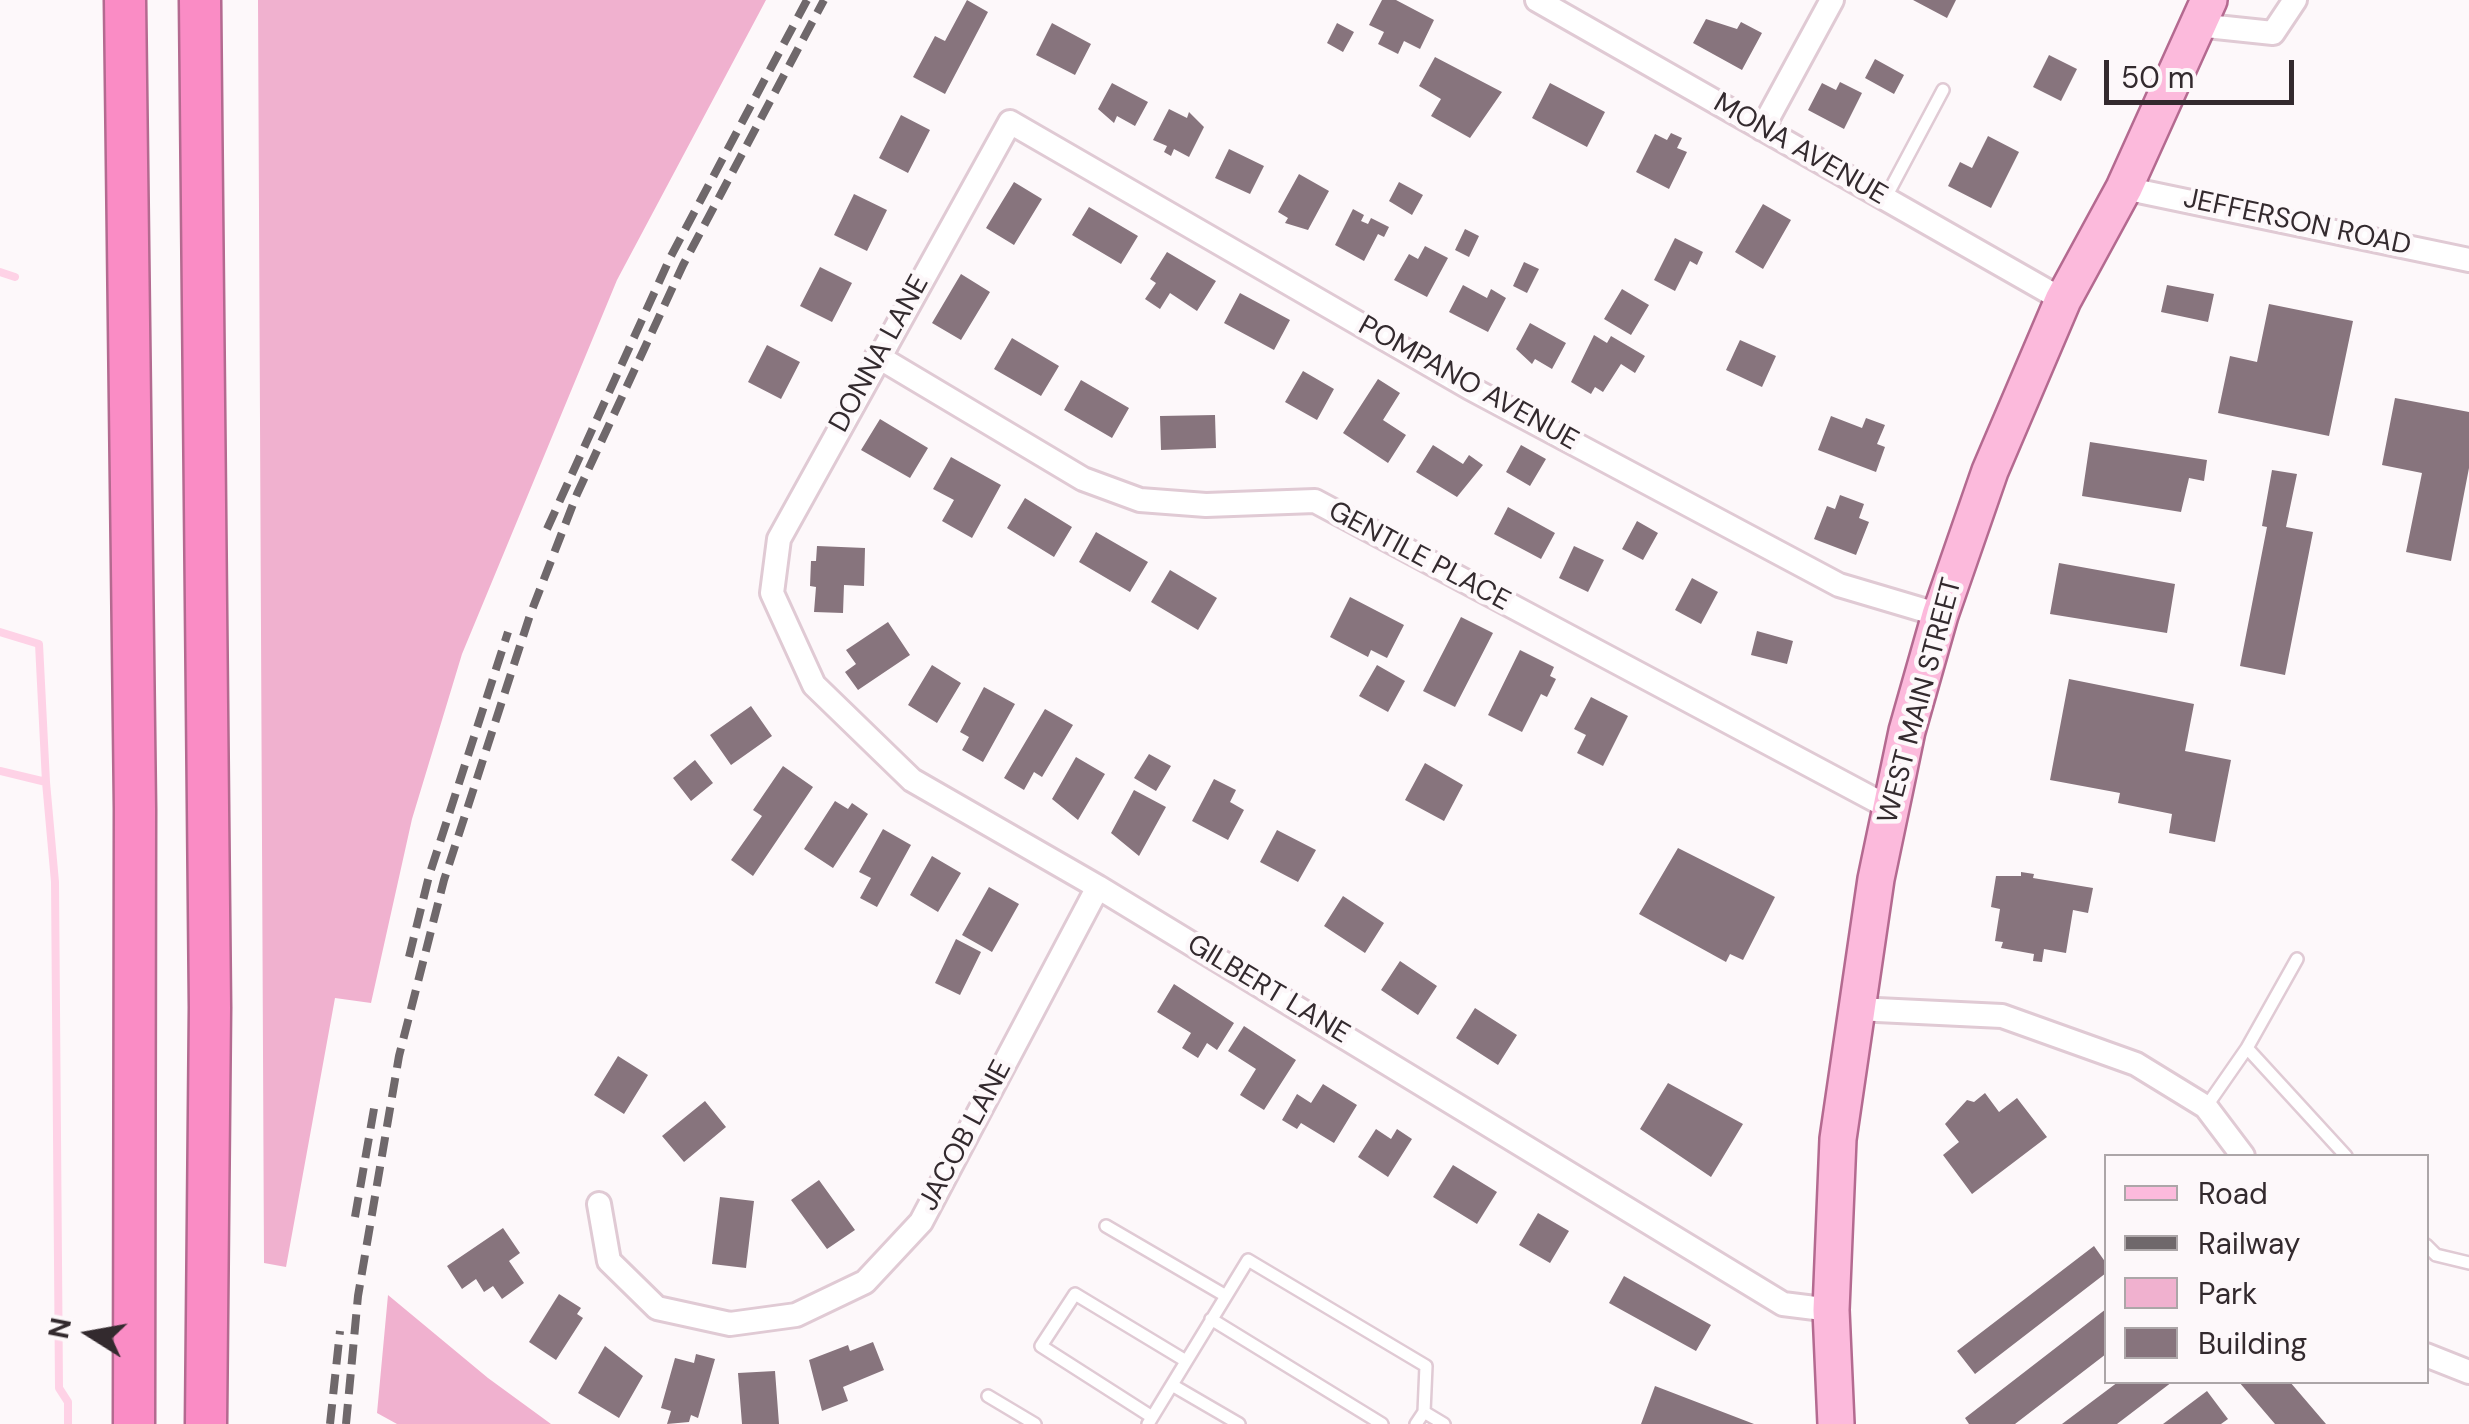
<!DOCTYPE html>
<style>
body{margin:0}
#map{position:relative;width:2469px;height:1424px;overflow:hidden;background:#fdf8fa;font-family:"DM Sans",sans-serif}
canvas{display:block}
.legend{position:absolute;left:2104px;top:1154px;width:325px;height:230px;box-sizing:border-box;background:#fdf8fa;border:2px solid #aca6a8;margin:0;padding:12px 18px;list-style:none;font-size:30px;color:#332a2e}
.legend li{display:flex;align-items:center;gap:20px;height:50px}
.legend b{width:50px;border:2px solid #aca6a8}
.north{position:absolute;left:40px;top:1284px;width:100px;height:100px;-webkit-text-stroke:8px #fdf8fa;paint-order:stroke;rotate:281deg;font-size:28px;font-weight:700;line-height:40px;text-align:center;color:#332a2e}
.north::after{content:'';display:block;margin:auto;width:35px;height:45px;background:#332a2e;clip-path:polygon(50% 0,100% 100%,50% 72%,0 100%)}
.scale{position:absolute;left:2104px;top:60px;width:190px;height:45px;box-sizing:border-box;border:5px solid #332a2e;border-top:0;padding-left:12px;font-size:30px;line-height:35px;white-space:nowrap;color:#332a2e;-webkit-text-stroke:8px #fdf8fa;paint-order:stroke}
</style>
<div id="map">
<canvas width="2469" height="1424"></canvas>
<ul class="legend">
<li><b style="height:12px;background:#fcbadc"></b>Road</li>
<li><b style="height:12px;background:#6f686b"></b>Railway</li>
<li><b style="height:28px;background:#f0b1cf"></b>Park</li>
<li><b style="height:28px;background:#87747d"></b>Building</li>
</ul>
<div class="north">N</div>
<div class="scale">50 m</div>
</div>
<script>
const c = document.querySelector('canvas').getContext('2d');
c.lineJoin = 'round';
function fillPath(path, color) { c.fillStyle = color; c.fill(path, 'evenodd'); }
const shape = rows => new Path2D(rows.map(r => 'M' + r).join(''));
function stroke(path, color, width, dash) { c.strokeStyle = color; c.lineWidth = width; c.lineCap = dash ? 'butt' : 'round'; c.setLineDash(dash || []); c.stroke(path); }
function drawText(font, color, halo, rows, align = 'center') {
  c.font = font + ' "DM Sans",sans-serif'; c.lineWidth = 9; c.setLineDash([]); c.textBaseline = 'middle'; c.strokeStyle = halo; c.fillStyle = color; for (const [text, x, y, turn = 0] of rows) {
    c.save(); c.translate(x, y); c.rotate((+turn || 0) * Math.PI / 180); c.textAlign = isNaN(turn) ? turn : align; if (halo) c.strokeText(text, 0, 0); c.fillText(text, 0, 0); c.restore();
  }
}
const green = shape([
 [258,0,766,0,617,280,462,654,412,819,371,1003,335,998,286,1267,264,1263],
 [388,1295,488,1378,551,1424,397,1424,377,1413]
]);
const stream = shape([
 [0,272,15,277],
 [0,632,39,644,46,782],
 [0,771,46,782,55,882,59,1388,68,1402,68,1424]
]);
const building = shape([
 [967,0,988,12,945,94,913,77,935,36,945,41],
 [1382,0,1396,0,1434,20,1420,49,1404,41,1398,54,1378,44,1384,32,1369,25],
 [1913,0,1956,0,1947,18],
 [1706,19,1737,29,1741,22,1762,33,1742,70,1693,43],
 [1052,23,1091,44,1075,75,1036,55],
 [1337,23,1354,32,1343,52,1327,43],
 [2049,55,2077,69,2061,101,2033,87],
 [1435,57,1502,92,1470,138,1431,116,1441,99,1419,86],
 [1875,59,1904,75,1894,94,1865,78],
 [1840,82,1862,93,1844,129,1808,110,1822,83,1836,90],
 [1112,83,1148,102,1135,126,1117,116,1114,123,1098,109],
 [1550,83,1605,112,1587,147,1532,118],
 [1169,109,1187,118,1189,112,1204,127,1189,157,1174,149,1171,156,1164,152,1167,146,1153,140],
 [901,115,930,130,908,173,879,158],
 [1671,133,1682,138,1677,148,1687,152,1669,189,1636,172,1655,134,1667,140],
 [1988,136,2019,152,1991,208,1948,186,1960,162,1972,168],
 [1229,149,1264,166,1250,194,1215,178],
 [1299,174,1329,191,1308,230,1285,223,1288,218,1278,212],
 [1014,182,1042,199,1014,245,986,228],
 [1399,182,1423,195,1412,215,1389,201],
 [854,194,887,210,867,251,834,235],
 [1763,204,1791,220,1763,269,1735,252],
 [1089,207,1138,236,1121,264,1072,235],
 [1353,209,1364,215,1361,221,1368,224,1371,218,1389,227,1384,237,1378,234,1364,261,1335,245],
 [1465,229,1479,236,1469,257,1455,250],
 [1675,238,1703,252,1697,265,1690,261,1675,291,1654,280],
 [1425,246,1448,258,1427,297,1394,280,1409,254,1418,259],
 [1167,252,1216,281,1197,311,1170,293,1160,309,1145,299,1156,283,1150,279],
 [1524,262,1539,269,1527,293,1513,286],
 [820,267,852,283,832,322,800,306],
 [961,274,990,292,961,340,932,323],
 [1463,285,1487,298,1491,289,1506,298,1488,332,1449,312],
 [2167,285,2214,294,2208,322,2161,312],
 [1622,289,1649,305,1631,335,1604,319],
 [1240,293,1290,320,1274,350,1224,323],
 [2269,304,2353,321,2329,436,2218,413,2230,356,2257,362],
 [1530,323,1566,343,1552,369,1535,359,1532,364,1516,349],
 [1594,335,1607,343,1611,336,1645,356,1635,373,1621,364,1603,392,1595,387,1591,394,1571,382],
 [1012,338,1059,366,1041,396,994,369],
 [1740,340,1776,356,1762,387,1726,370],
 [767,345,800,362,781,399,748,382],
 [1303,371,1334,389,1317,420,1285,402],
 [1378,379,1400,393,1383,420,1406,435,1388,463,1343,433],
 [1081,380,1129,408,1112,438,1064,410],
 [2395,398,2469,412,2469,468,2451,561,2406,552,2422,473,2382,465],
 [1215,415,1216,448,1161,450,1160,416],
 [1831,416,1862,428,1866,418,1885,425,1877,444,1885,447,1876,472,1818,450],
 [880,419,928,448,910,478,861,450],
 [2090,442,2207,460,2204,481,2189,478,2181,512,2082,496],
 [1433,445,1463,464,1469,455,1483,465,1457,497,1416,472],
 [1521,445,1546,459,1530,486,1506,472],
 [951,457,1001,485,972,538,942,521,954,500,933,489],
 [2272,470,2297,474,2286,527,2313,532,2285,675,2240,666,2267,527,2262,526],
 [1840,495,1864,504,1859,518,1869,522,1856,555,1814,539,1827,506,1835,509],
 [1025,498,1072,527,1054,557,1007,528],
 [1508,507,1555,533,1541,559,1494,534],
 [1637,521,1658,533,1643,560,1622,549],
 [1096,532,1148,562,1130,592,1079,562],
 [817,546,865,548,864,586,844,585,843,613,814,612,816,587,810,586,811,561,816,561],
 [1574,546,1604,560,1588,592,1559,578],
 [2059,563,2175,584,2167,633,2050,614],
 [1170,570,1217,598,1198,630,1151,602],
 [1692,578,1718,592,1701,624,1675,610],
 [1350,597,1404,625,1387,658,1371,650,1368,657,1330,637],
 [1461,617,1493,633,1455,707,1423,691],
 [888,622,910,655,858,690,845,672,856,664,846,650],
 [1757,631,1793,641,1787,664,1751,655],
 [1520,650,1554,667,1550,676,1556,679,1547,697,1541,694,1522,732,1488,715],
 [932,665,961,683,937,723,908,705],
 [1377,665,1405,681,1388,712,1359,696],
 [2069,679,2194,704,2185,751,2231,760,2215,842,2169,833,2172,814,2118,803,2120,793,2050,780],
 [984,687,1015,704,983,762,962,750,969,737,960,732],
 [1591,697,1628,716,1603,766,1577,753,1586,735,1574,729],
 [751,706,772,736,731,765,710,735],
 [1045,709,1073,725,1042,777,1034,772,1024,790,1004,778],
 [1149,754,1171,766,1156,791,1134,778],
 [1076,757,1105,774,1078,820,1052,799],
 [695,760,713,783,691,801,673,778],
 [1425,763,1463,785,1444,821,1405,800],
 [783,766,813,787,753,876,731,860,762,816,753,810],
 [1214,779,1236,790,1230,802,1244,810,1228,840,1192,821],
 [1134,790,1166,807,1139,856,1111,833],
 [835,801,848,809,852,803,868,814,833,868,804,849],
 [883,829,911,845,877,907,860,898,871,878,859,872],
 [1277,830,1316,850,1298,882,1260,862],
 [1678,848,1775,897,1743,960,1730,954,1726,962,1639,914],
 [932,856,961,873,938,912,910,895],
 [2021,872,2034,874,2033,878,2093,888,2088,913,2073,910,2066,953,2044,949,2042,962,2033,961,2034,954,2001,948,2003,942,1995,941,2000,909,1991,907,1996,876,2021,876],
 [989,887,1019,904,992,952,962,935],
 [1343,896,1384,923,1365,953,1324,926],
 [956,939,981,952,960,995,935,983],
 [1400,961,1437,986,1418,1015,1381,990],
 [1174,984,1234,1023,1217,1050,1207,1043,1198,1058,1182,1048,1191,1033,1157,1012],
 [1475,1008,1517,1035,1498,1065,1456,1038],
 [1244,1026,1296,1060,1264,1110,1240,1095,1256,1069,1228,1051],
 [618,1056,648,1075,624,1114,594,1095],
 [1668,1083,1743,1124,1711,1177,1640,1129],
 [1323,1084,1357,1105,1334,1143,1301,1123,1297,1129,1282,1120,1297,1094,1311,1103],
 [1985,1093,1999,1112,2017,1098,2047,1137,1972,1194,1943,1155,1959,1142,1945,1124,1967,1100,1974,1102],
 [705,1101,726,1127,684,1162,662,1136],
 [1376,1129,1391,1139,1397,1129,1412,1139,1388,1177,1358,1157],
 [1453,1165,1497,1192,1477,1224,1433,1197],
 [819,1180,855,1230,827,1249,791,1200],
 [720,1197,754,1201,746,1268,712,1264],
 [1538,1213,1569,1231,1550,1263,1519,1245],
 [503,1228,520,1253,509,1261,524,1283,502,1299,493,1286,484,1292,476,1279,462,1289,447,1266],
 [2094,1246,2106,1263,2106,1273,1975,1374,1957,1351],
 [1624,1276,1711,1325,1696,1351,1609,1303],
 [559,1294,581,1308,577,1314,583,1318,556,1360,529,1342],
 [2106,1309,2106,1354,2015,1424,1969,1424,1965,1418],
 [873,1342,884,1370,843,1387,848,1401,822,1411,809,1360,848,1345,850,1351],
 [605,1346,643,1376,619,1418,578,1393],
 [696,1354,715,1359,698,1418,691,1415,689,1422,667,1424,671,1411,661,1408,675,1358,694,1363],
 [775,1371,779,1424,742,1424,738,1373],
 [2118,1382,2172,1382,2117,1424,2062,1424],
 [2239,1382,2290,1382,2326,1424,2275,1424],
 [1655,1386,1754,1424,1641,1424],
 [2207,1391,2228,1419,2221,1424,2163,1424]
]);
const service = shape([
 [1885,199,1943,90],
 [2247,1048,2297,959],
 [2206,1107,2247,1048,2346,1156],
 [1106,1226,1226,1296],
 [2426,1245,2436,1255,2469,1263],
 [1211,1319,1382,1424],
 [1172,1385,1239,1424],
 [988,1396,1035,1424],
 [1424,1412,1444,1424],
 [1152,1417,1041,1346,1075,1294,1186,1361],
 [1148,1424,1248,1260,1426,1366,1424,1412,1416,1424]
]);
const minor = shape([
 [1537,0,2063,300],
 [2197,25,2273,33,2295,0],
 [1762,129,1832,0],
 [2124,188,2469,260],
 [877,356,1083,479,1140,500,1206,505,1315,501,1890,808],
 [1856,1009,2002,1016,2136,1064,2206,1107,2243,1156],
 [599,1204,609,1261,657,1308,730,1324,796,1315,865,1282,921,1222,1098,887],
 [1831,1310,1783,1304,1098,887,912,780,814,685,772,593,779,539,1010,122,1470,388,1839,585,1940,615],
 [2426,1355,2469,1372]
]);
const primary = shape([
 [1836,1424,1831,1310,1838,1139,1876,879,1907,731,1940,615,1990,471,2063,300,2124,188,2209,0]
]);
const motorway = shape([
 [125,0,135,809,134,1424],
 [200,0,210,1007,206,1424]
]);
const rail = shape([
 [547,529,670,258,807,0],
 [409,957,429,876,508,632],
 [355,1217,375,1103],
 [330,1424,340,1331],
 [346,1424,358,1296,399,1056,444,880,530,615,577,494,683,265,824,0]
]);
const streetNames = [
 ["MONA AVENUE",1800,150,30],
 ["JEFFERSON ROAD",2297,223,12],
 ["DONNA LANE",880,354,-61],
 ["POMPANO AVENUE",1468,384,29],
 ["GENTILE PLACE",1419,557,28],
 ["WEST MAIN STREET",1921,701,-75],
 ["GILBERT LANE",1268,990,31],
 ["JACOB LANE",966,1136,-62]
];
fillPath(green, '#f0b1cf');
stroke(stream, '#fed2e6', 8);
fillPath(building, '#87747d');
stroke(service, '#e0cad4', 16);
stroke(minor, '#e0cad4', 28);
stroke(primary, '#b46a90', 40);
stroke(motorway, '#b46a90', 45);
stroke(service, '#fff', 11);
stroke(minor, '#fff', 22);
stroke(primary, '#fcbadc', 35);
stroke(motorway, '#fa8cc5', 40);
stroke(rail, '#6f686b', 8, [20, 10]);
drawText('28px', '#332a2e', '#fdf8fa', streetNames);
</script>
